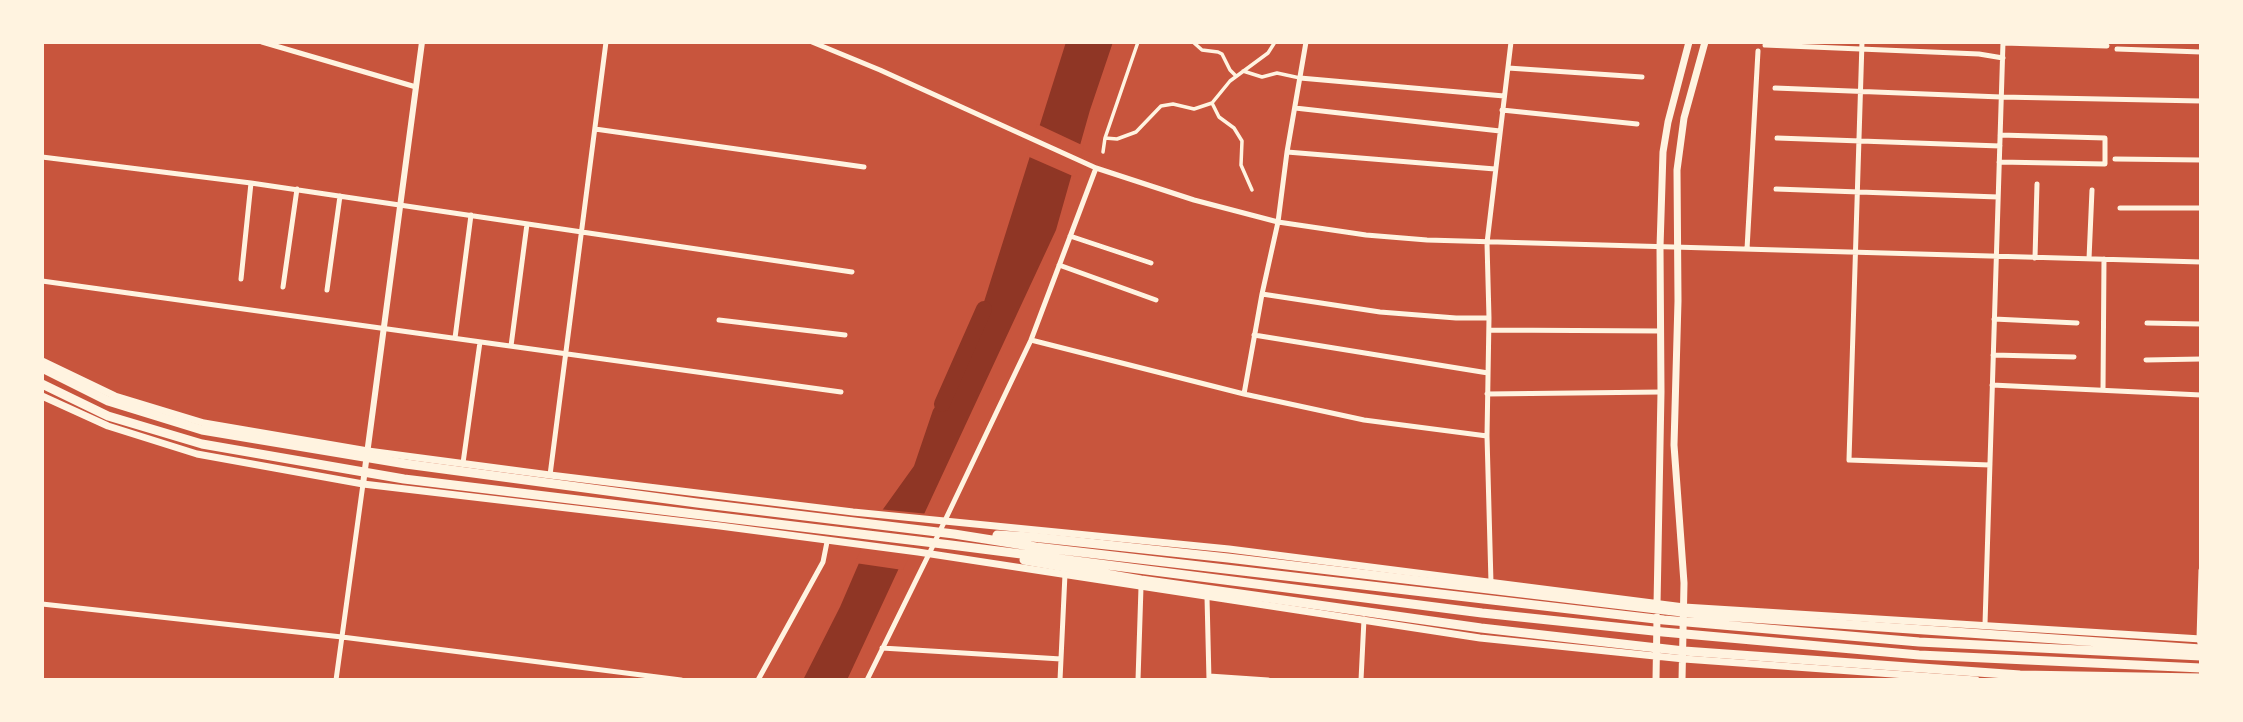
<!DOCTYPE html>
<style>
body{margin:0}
#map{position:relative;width:2243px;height:722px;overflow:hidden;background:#c8553d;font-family:"Fira Sans",sans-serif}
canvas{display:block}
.frame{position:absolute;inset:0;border:44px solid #fff3e0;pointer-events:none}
</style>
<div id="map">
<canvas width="2243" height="722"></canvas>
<div class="frame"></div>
</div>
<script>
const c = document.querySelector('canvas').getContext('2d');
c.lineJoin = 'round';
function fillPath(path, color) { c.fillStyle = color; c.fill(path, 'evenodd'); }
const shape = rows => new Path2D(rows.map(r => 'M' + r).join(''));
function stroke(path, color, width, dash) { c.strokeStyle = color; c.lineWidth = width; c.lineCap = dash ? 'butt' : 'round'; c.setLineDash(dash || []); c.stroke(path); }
const water = shape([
 [1066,42,1113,42,1090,110,1056,230,847,680,803,680,840,607,881,512,914,466,933,410,965,362]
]);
const pier = shape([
 [1037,124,1084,146,1075,177,1027,156],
 [878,509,929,514,903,570,855,563]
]);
const river = shape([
 [942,404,984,309]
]);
const pedestrian = shape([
 [1193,42,1202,50,1218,52,1222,54,1230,70,1236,76],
 [1243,71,1262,77,1277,73,1300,78],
 [1212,103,1219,117,1234,128,1242,141,1241,165,1252,190],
 [1105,138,1117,139,1136,132,1161,106,1173,104,1194,109,1212,103,1230,81,1268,53,1275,42],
 [1103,152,1105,138,1138,42]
]);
const minor = shape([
 [262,42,416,87],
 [812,42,880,70,1096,168,1194,200,1278,222,1366,235,1427,240,2201,262],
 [1862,42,1849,460,1990,465],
 [2003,43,2107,46],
 [1765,45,1979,54,2003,58],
 [2117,49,2201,52],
 [1508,68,1642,77],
 [1300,78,1504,96],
 [1775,88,2001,97,2201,101],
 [1295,108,1500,131],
 [1502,110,1637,124],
 [595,129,864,167],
 [1777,138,2000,146],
 [1287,152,1495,169],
 [42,157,251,183,852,272],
 [2115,159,2201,160],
 [1999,162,2105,164,2105,138,2000,135],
 [1776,189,1998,197],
 [2120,208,2201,208],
 [1070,236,1151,263],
 [1747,249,1758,51],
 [2035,258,2037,184],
 [2089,259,2092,190],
 [1059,265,1156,300],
 [241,279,251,183],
 [42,281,841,392],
 [283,287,297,189],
 [327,290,340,196],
 [1262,294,1380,312,1456,318,1489,318],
 [1994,319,2077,323],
 [719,320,845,335],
 [2147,323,2201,324],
 [1489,330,1661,331],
 [1254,335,1488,373],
 [455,338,471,215],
 [1031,340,1244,394,1364,420,1487,436],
 [511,346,527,224],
 [1993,355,2074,357],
 [2146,360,2201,359],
 [1992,385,2201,395],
 [2103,390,2104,259],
 [1244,394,1262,294,1278,222,1287,152,1306,42],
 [1487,394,1661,392],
 [463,463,480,342],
 [550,475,606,42],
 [2201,570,2199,639,2201,648],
 [1491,583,1487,436,1489,318,1487,243,1511,42],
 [1207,597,1209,680],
 [42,604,342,637,681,680],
 [1985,624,2003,42],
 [882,648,1061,659],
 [1209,676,1268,680],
 [336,680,363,484],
 [758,680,823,562,827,542],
 [867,680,929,554,1031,340,1096,168],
 [1060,680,1065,574],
 [1138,680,1141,587],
 [1361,680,1364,619]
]);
const tertiary = shape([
 [363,484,422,42]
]);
const secondary = shape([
 [42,361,115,396,204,423,368,451,550,475,853,512,1229,549,1684,607,2201,639],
 [42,396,108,426,197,454,363,484,720,526,918,552,1480,638,1684,659,1976,680],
 [1657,605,1661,392,1660,247,1663,152,1668,122,1689,42],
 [1656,680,1657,617],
 [1682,680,1684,583,1674,445,1678,301,1677,170,1684,118,1705,42]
]);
const trunk = shape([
 [42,368,108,401,202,430,406,464,697,503,954,534,1036,547,1664,620,1919,642,2201,656],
 [42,384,108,416,202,444,404,479,951,545,1482,613,1663,632,1919,655,2201,668],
 [997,535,1032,537,1228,558,1707,615,2201,649],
 [1024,560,1141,580,1481,628,1684,651,2020,675,2201,678]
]);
fillPath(water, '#8f3625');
fillPath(pier, '#c8553d');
stroke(river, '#8f3625', 16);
stroke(pedestrian, '#fff3e0', 3.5);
stroke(minor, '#fff3e0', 5);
stroke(tertiary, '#fff3e0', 6);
stroke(secondary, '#fff3e0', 7);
stroke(trunk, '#fff3e0', 9);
</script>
